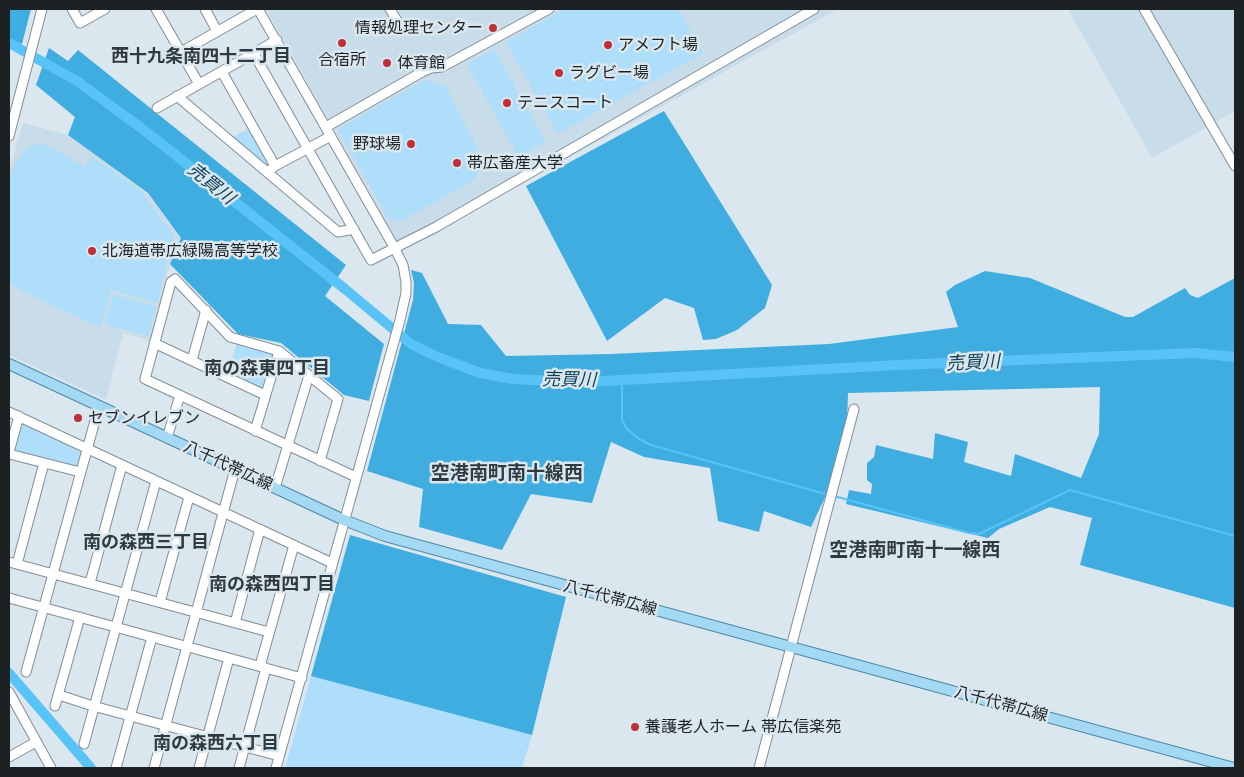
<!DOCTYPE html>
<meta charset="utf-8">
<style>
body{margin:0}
#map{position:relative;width:1244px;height:777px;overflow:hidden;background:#dae7ef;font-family:Quicksand,sans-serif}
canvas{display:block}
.frame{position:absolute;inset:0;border:10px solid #1c2124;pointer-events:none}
</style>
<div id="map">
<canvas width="1244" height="777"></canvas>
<div class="frame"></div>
</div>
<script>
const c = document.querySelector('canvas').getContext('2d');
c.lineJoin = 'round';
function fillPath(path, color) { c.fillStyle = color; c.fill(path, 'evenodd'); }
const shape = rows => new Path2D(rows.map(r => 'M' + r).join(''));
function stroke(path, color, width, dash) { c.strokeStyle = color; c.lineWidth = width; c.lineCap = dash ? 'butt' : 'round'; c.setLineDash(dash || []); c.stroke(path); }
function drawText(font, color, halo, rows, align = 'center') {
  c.font = font + ' Quicksand,"Noto Sans JP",sans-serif'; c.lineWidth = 5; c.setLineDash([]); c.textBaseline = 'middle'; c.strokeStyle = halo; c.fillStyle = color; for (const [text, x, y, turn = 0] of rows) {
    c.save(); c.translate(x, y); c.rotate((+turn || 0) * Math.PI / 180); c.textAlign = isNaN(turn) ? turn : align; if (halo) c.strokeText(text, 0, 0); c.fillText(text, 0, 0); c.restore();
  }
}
const built = shape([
 [266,9,838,9,402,250],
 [1068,9,1235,9,1235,111,1152,158],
 [23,123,68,135,147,193,181,238,170,264,151,341,123,333,106,399,104,399,9,355,9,172]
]);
const green = shape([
 [564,9,678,9,703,53,558,134,506,42],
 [494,49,546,142,519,157,467,64],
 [425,80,446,87,483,159,475,180,401,221,389,219,338,129],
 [250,128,270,164,268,168,230,138],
 [43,143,85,167,92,157,139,189,174,236,157,303,111,290,101,326,87,322,9,284,9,180,10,174,27,147],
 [113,294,156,307,148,336,105,324],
 [237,342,270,352,272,355,264,387,259,389,228,374],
 [24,422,81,449,82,452,77,468,15,452,13,448,19,425],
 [311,676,532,735,522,768,285,768]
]);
const forest = shape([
 [9,9,31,9,22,44,9,39],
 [49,48,68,61,78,50,346,265,325,296,384,344,369,401,344,395,281,343,238,334,170,264,181,238,148,193,68,135,75,117,36,85],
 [664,111,772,285,765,308,737,330,716,339,703,340,694,308,665,298,607,341,526,186],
 [411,270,422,273,448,324,481,325,506,356,611,354,829,344,958,327,946,292,955,285,985,271,1030,278,1125,317,1133,317,1185,288,1190,295,1198,298,1235,278,1235,608,1080,565,1092,518,1050,507,999,529,988,538,846,504,849,490,871,494,872,484,867,480,867,463,874,457,876,445,933,459,935,433,968,442,964,462,1011,476,1015,454,1081,478,1099,434,1100,387,848,393,847,425,830,487,811,527,764,511,759,532,718,521,710,468,644,457,611,442,592,503,531,494,502,550,419,527,423,489,367,471,413,300,414,283],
 [350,535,566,597,532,735,311,676]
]);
const stream = shape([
 [622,380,622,420,627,429,639,439,651,445,829,495],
 [834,496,969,533,979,534,1070,490,1235,536]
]);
const river = shape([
 [9,43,77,81,144,130,345,289,411,344,438,357,480,373,513,379,534,380,604,381,898,365,1195,353,1235,357],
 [9,673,91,768]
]);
const minor = shape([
 [72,9,80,23,105,9],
 [156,9,199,84],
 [205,9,217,31],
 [258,9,394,247,403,265,406,282,406,293,400,320,276,768],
 [390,9,399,24],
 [1144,9,1235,166],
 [181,52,257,9],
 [254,54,371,260,436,227,814,9],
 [222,72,275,166],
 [177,96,338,232,354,229],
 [157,108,277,40],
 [326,127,422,72,431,68,442,67,549,9],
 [9,136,42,9],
 [270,170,275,166,331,136],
 [154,343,265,395],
 [192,360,206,310],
 [9,412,332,563],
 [255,431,279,351],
 [167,438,180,395],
 [9,452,19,416],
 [9,454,80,472],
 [320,461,338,399,279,351,230,337,175,279,171,282,145,379,356,477],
 [275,488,309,375],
 [9,562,269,632],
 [17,564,44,463],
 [90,583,122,465],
 [9,598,302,678],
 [160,602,189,497],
 [235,623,260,529],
 [260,666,294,545],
 [26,672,99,406],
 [9,692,51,768],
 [59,695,93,706,279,756],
 [55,706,80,617],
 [84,744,156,481],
 [9,757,36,742],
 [116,768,152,637],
 [154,768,235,469],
 [199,768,229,658],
 [239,768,266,668],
 [759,768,854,409]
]);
const major = shape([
 [9,364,344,520,385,536,1234,768]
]);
const markers = [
 [493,28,5,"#bf2f39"],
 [342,43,5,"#bf2f39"],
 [608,45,5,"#bf2f39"],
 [387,63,5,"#bf2f39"],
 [559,73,5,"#bf2f39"],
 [507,103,5,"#bf2f39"],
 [411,144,5,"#bf2f39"],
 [457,163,5,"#bf2f39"],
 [92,251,5,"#bf2f39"],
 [78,418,5,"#bf2f39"],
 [635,727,5,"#bf2f39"]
];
const poiNames = [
 ["情報処理センター",483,28,"right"],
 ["アメフト場",618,45],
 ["合宿所",342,60,"center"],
 ["体育館",397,63],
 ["ラグビー場",569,73],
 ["テニスコート",517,103],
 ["野球場",401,144,"right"],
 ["帯広畜産大学",467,163],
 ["北海道帯広緑陽高等学校",102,251],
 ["セブンイレブン",88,418],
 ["養護老人ホーム 帯広信楽苑",645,727]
];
const streetNames = [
 ["八千代帯広線",228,466,25],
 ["八千代帯広線",610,598,15],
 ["八千代帯広線",1001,704,15]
];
const neighbourhoodNames = [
 ["西十九条南四十二丁目",201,57],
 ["南の森東四丁目",267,369],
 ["南の森西三丁目",146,543],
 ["南の森西四丁目",272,585],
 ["南の森西六丁目",216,744]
];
const waterNames = [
 ["売買川",211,184,39],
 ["売買川",973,363,-3],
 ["売買川",569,380,1]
];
const quarterNames = [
 ["空港南町南十線西",507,473],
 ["空港南町南十一線西",915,550]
];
fillPath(built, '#c8dde9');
fillPath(green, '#aedef9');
fillPath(forest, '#3fade0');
stroke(stream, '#58c3f7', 2);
stroke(river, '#58c3f7', 10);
stroke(minor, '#828e95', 11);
stroke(major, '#4d88a5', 12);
stroke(minor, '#fff', 9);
stroke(major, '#a4d9f3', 10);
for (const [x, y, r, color] of markers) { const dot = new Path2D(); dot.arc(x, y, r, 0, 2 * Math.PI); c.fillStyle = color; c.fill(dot); stroke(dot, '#dae7ef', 2); }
drawText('16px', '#1c2124', '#dae7ef', poiNames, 'left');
drawText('16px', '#1c2124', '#dae7ef', streetNames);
drawText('bold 18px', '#303b41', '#dae7ef', neighbourhoodNames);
drawText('italic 18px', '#103f54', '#dae7ef', waterNames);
drawText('bold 19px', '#303b41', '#dae7ef', quarterNames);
</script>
